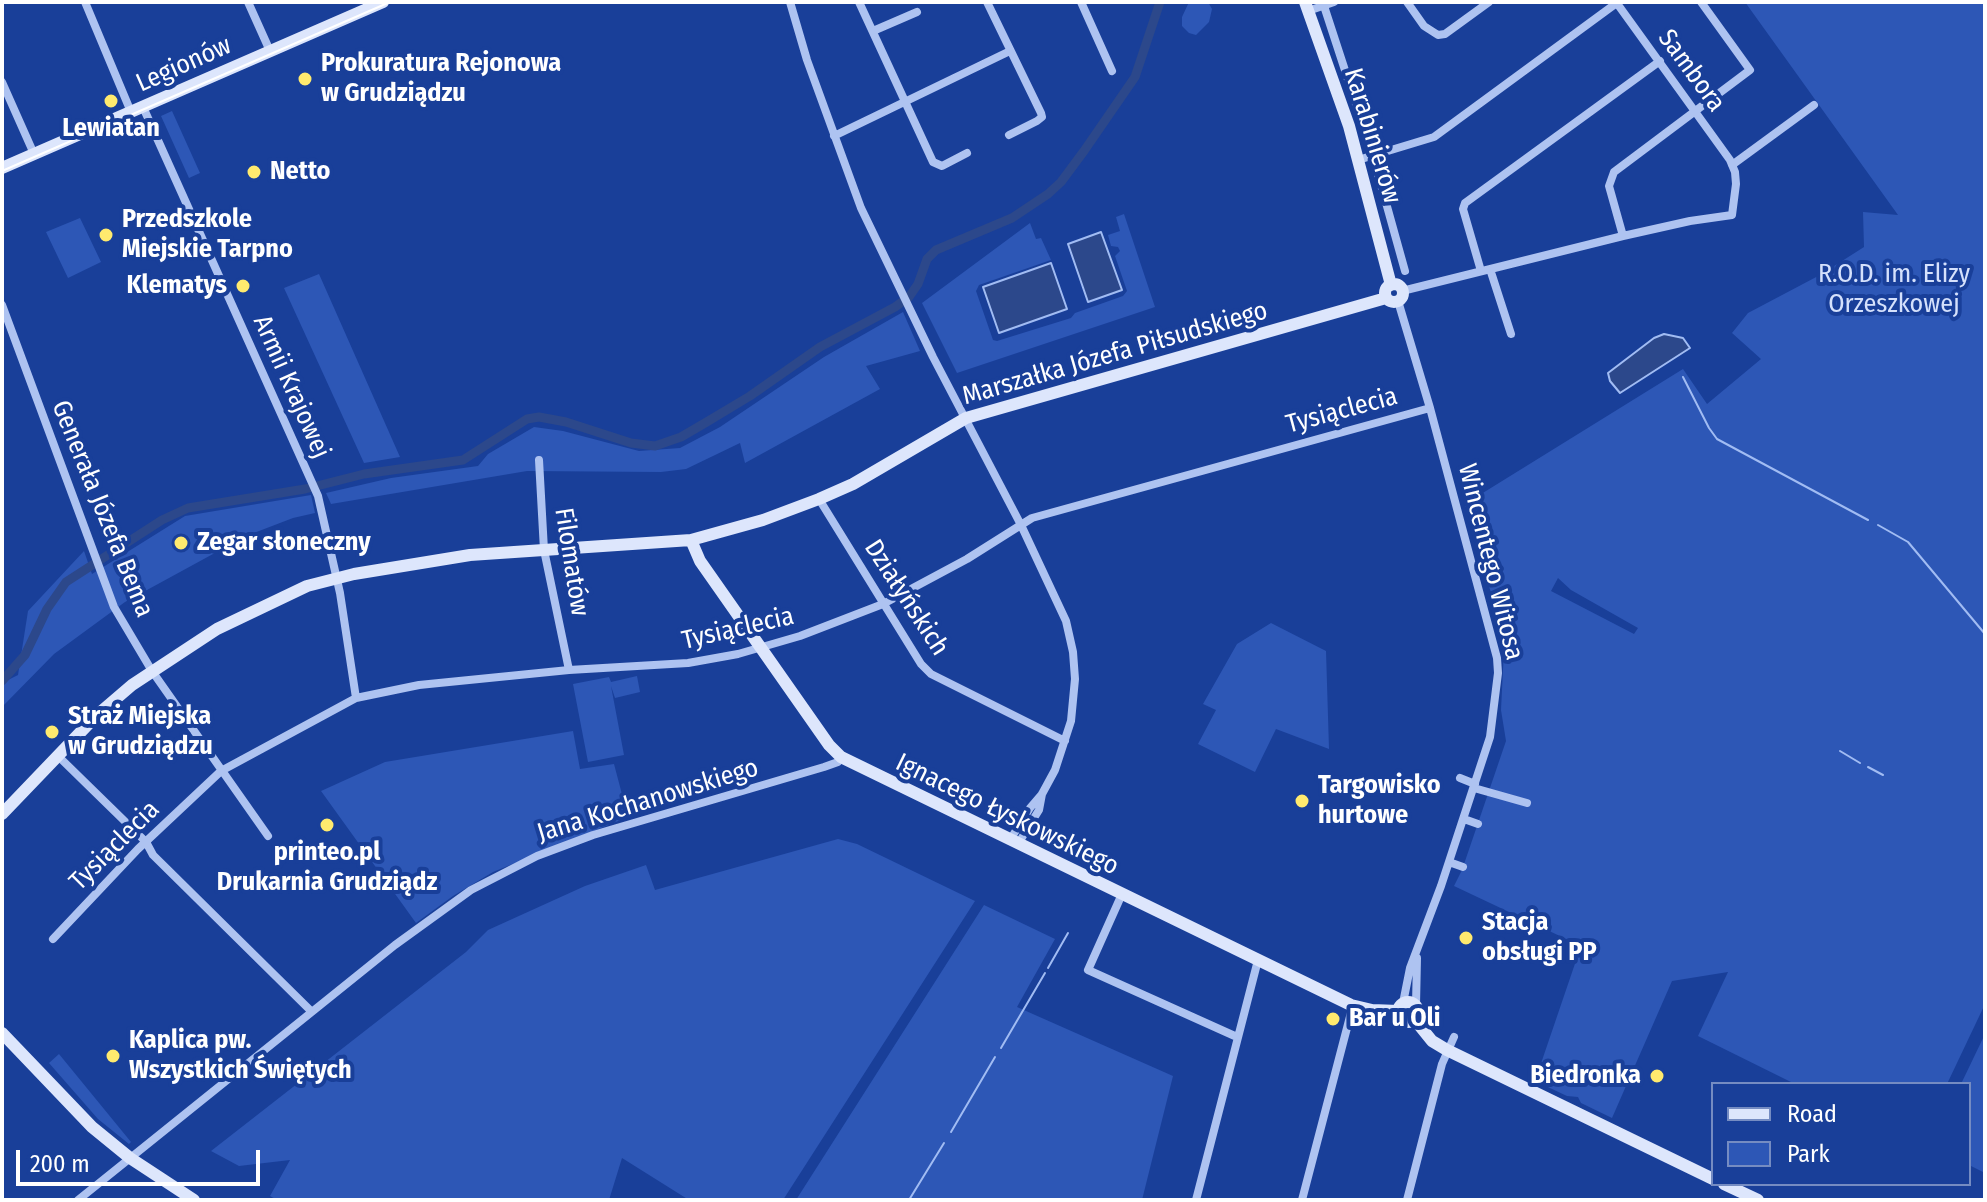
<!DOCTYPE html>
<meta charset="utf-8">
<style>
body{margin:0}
#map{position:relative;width:1987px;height:1202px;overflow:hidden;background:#193f99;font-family:"Fira Sans Condensed",sans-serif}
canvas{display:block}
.frame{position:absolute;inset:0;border:4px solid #fff;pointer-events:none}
.legend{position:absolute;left:1711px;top:1082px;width:260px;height:104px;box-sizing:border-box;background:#193f99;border:2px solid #758cc2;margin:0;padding:10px 14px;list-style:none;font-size:24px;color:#fff}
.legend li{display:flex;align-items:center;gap:16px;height:40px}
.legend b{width:40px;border:2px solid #758cc2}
.scale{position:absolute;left:16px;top:1150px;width:244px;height:36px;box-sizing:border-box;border:4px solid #fff;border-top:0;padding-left:10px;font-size:24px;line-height:28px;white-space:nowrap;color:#fff;-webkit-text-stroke:6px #193f99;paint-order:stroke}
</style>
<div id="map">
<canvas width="1987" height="1202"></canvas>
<div class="frame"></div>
<ul class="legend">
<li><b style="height:10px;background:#dde6fc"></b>Road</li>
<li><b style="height:22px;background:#2d57b6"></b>Park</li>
</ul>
<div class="scale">200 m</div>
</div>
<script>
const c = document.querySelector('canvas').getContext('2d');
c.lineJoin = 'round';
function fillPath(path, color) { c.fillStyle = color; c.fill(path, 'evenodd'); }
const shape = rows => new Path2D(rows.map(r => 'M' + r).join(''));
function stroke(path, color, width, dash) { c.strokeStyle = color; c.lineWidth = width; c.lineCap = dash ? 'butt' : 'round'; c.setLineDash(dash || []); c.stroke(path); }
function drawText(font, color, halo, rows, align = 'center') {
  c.font = font + ' "Fira Sans Condensed",sans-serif'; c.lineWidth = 8; c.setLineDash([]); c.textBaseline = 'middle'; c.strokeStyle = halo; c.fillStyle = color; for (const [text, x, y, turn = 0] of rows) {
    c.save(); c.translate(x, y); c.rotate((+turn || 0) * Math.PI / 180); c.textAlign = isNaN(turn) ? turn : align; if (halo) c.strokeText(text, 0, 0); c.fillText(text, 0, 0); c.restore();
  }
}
const green = shape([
 [1189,2,1208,2,1212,9,1209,22,1196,35,1189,33,1182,26,1182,17],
 [1745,2,1985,2,1985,1004,1947,1084,1795,1084,1698,1036,1728,972,1672,981,1612,1118,1581,1103,1578,1097,1567,1096,1535,1081,1581,946,1454,886,1462,870,1506,741,1501,710,1504,649,1491,593,1465,504,1683,369,1707,404,1761,359,1732,333,1748,313,1820,275,1864,247,1863,212,1898,215],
 [1558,578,1571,590,1638,628,1634,634,1551,591],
 [172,111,200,173,189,178,161,116],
 [1124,214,1155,307,957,373,922,303,1030,223,1036,239,1041,238,1051,260,979,285,976,291,993,340,997,341,1071,318,1075,313,1123,296,1127,291,1115,256,1120,251,1118,247,1111,246,1108,235,1120,231,1116,217],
 [80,218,101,262,68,278,46,232],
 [319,274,400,457,364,463,284,288],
 [903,312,920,351,866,366,880,389,745,463,740,443,686,469,661,472,527,471,331,504,326,493,391,478,478,466,488,454,534,427,563,431,639,451,680,448,720,427,824,357],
 [311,495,315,513,293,518,246,536,125,602,54,654,2,707,2,683,18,675,28,611,84,551,92,574,185,516],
 [1271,623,1326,651,1329,749,1276,729,1255,772,1198,744,1216,710,1203,704,1237,644],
 [637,676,640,692,615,698,611,686,624,755,588,762,573,684,609,677,611,682],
 [573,731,580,769,614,764,628,817,493,872,453,896,416,923,321,791,385,762],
 [838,839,857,844,975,901,783,1200,689,1200,622,1158,609,1200,277,1200,270,1196,290,1160,239,1166,211,1151,466,952,488,930,585,886,646,865,655,890],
 [984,905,1055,939,1017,1007,1173,1076,1142,1200,796,1200],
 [1985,1034,1985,1173,1969,1165,1969,1084,1961,1084],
 [59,1054,131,1142,129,1144,98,1119,49,1063]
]);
const water = shape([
 [1101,232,1122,290,1088,302,1068,244,1101,232],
 [1051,263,1067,309,999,333,983,287,1051,263],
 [1664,334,1683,338,1690,348,1620,393,1610,381,1608,373,1654,338,1664,334]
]);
const stream = shape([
 [1683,377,1709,428,1717,439,1868,520],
 [1878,525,1908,542,1985,634],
 [1840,751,1860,763],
 [1868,767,1883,775],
 [1048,968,1068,933],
 [1001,1048,1045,973],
 [951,1132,995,1057],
 [909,1200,944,1143]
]);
const canal = shape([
 [2,681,25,655,47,609,66,582,162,520,188,508,305,489,364,474,463,460,527,419,539,417,566,422,631,443,655,446,681,437,705,423,750,396,820,347,895,307,909,297,918,284,927,259,936,250,1012,218,1048,194,1061,182,1084,151,1135,77,1160,2]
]);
const street = shape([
 [85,2,131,112],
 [248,2,270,51],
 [790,2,807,60,861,208,933,357,1021,525,1066,621,1073,652,1075,679,1071,721,1055,770,1042,794,1030,808,1010,840],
 [859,2,933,162,942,166,967,153],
 [987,2,1041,113,1042,117,1037,121,1009,135],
 [1081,2,1112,71],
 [1407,2,1424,26,1438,35,1445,34,1489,2],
 [1324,6,1373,156,1405,271],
 [1308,11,1334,2],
 [873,31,917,12],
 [2,82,34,154],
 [143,107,318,496,340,593,356,698],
 [834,136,1010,51],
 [1358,160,1434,137,1618,2],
 [1732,165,1814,105],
 [1623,236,1609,186,1614,172,1750,70,1701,2],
 [1490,269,1511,334],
 [1481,271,1463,209,1465,203,1660,61],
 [1402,291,1623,236,1690,221,1732,215,1736,184,1735,172,1730,160,1616,2],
 [1398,301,1430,408,1497,658,1498,673,1490,737,1441,886,1410,968,1403,1003],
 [2,305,114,607,152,671,268,836],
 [539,460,544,550,569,670],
 [819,499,921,664,931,674,1065,741],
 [58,756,146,842,153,855,311,1011],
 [1460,778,1475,784],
 [1474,788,1527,803],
 [1464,819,1478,824],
 [1018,844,1039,810,1042,794],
 [1449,862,1463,867],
 [1122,894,1088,970,1237,1037],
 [53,939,138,849,221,771,356,698,419,685,569,670,688,663,738,654,800,636,883,604,967,559,1032,518,1430,408],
 [1416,1005,1417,958],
 [78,1200,395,945,471,890,537,856,593,835,824,767,838,762,841,757],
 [1196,1200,1258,960],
 [1302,1200,1353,1005],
 [1407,1200,1442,1064,1454,1037]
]);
const secondary = shape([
 [1305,2,1349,126,1391,285],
 [2,168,383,2],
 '1385 293a9 9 0 1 1 18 0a9 9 0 1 1-18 0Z',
 [691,540,700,561,829,745,841,757,1351,1005,1372,1010,1398,1011],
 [2,814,97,715,132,685,217,629,307,586,354,574,470,555,691,540,763,520,819,499,853,484,966,418,1386,298],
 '1398 1012a10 10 0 1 1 20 0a10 10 0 1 1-20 0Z',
 [1415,1020,1432,1041,1447,1050,1713,1179],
 [2,1033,92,1127,130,1158,194,1200],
 [1724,1184,1758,1200]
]);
const tram = shape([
 [2,171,390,2]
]);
const markers = [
 [305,79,8,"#ffea6e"],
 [111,101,8,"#ffea6e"],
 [254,172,8,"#ffea6e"],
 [106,235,8,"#ffea6e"],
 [243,286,8,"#ffea6e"],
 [181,543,8,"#ffea6e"],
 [52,732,8,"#ffea6e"],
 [1302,801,8,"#ffea6e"],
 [327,825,8,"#ffea6e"],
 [1466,938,8,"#ffea6e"],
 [1333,1019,8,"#ffea6e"],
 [113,1056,8,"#ffea6e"],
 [1657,1076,8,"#ffea6e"]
];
const poiNames = [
 ["Prokuratura Rejonowa",321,64],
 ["w Grudziądzu",321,94],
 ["Lewiatan",111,129,"center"],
 ["Netto",270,172],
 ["Przedszkole",122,220],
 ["Miejskie Tarpno",122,250],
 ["Klematys",227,286,"right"],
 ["Zegar słoneczny",197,543],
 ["Straż Miejska",68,717],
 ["w Grudziądzu",68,747],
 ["Targowisko",1318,786],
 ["hurtowe",1318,816],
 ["printeo.pl",327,853,"center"],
 ["Drukarnia Grudziądz",327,883,"center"],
 ["Stacja",1482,923],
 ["obsługi PP",1482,953],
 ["Bar u Oli",1349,1019],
 ["Kaplica pw.",129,1041],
 ["Wszystkich Świętych",129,1071],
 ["Biedronka",1641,1076,"right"]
];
const streetNames = [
 ["Legionów",184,65,-24],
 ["Sambora",1691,71,54],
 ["Karabinierów",1372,136,73],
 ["Marszałka Józefa Piłsudskiego",1115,354,-16],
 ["Armii Krajowej",291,387,66],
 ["Tysiąclecia",1342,411,-15],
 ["Generała Józefa Bema",102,509,68],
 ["Filomatów",571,562,81],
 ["Wincentego Witosa",1490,562,76],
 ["Działyńskich",906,598,57],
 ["Tysiąclecia",738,629,-13],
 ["Jana Kochanowskiego",648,801,-17],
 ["Ignacego Łyskowskiego",1007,815,26],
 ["Tysiąclecia",115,846,-45]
];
const parkNames = [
 ["R.O.D. im. Elizy",1894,275],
 ["Orzeszkowej",1894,305]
];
fillPath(green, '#2d57b6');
fillPath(water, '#2c488b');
stroke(water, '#a1bcf3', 2);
stroke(stream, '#a1bcf3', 2);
stroke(canal, '#2c488b', 9);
stroke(street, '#aec3f1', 8);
stroke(secondary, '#dde6fc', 12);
stroke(tram, '#fff', 2);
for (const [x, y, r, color] of markers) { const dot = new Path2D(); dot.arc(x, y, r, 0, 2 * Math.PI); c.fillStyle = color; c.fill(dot); stroke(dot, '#193f99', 3); }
drawText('bold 26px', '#fff', '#193f99', poiNames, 'left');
drawText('26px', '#fff', '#193f99', streetNames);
drawText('26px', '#d5e1fc', '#193f99', parkNames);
</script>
